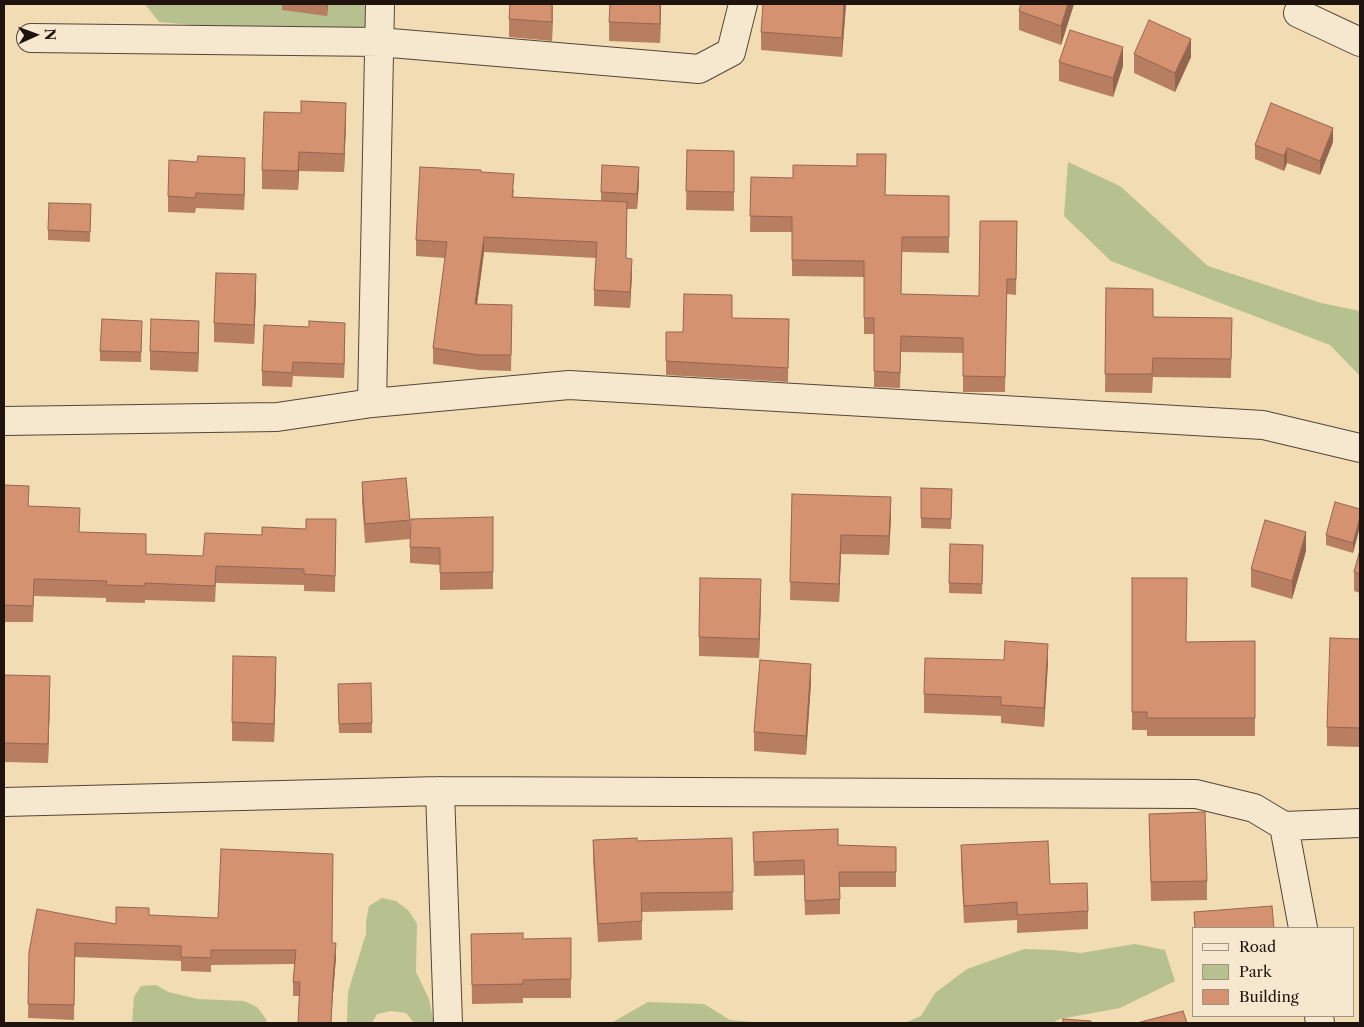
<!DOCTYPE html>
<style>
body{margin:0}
#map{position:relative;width:1364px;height:1027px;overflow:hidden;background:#f1dcb4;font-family:"Libre Caslon Text",serif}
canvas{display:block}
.frame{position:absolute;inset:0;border:5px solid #1f130e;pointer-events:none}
.legend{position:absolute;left:1192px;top:927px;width:162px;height:90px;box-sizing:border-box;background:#f6e8ce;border:1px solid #a09381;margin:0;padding:6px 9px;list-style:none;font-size:15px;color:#1f130e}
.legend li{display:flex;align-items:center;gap:10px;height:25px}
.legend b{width:25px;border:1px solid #a09381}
.north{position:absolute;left:10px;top:10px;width:50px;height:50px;-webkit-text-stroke:4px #f6e8ce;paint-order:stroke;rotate:88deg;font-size:14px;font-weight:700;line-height:20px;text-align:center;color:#1f130e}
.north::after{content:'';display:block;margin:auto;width:18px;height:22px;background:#1f130e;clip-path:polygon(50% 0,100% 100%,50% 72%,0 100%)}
</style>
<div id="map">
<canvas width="1364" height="1027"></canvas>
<div class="frame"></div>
<ul class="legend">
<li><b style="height:6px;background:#f6e8ce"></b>Road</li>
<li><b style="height:14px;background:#b7c18f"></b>Park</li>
<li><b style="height:14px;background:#d59271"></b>Building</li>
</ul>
<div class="north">N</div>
</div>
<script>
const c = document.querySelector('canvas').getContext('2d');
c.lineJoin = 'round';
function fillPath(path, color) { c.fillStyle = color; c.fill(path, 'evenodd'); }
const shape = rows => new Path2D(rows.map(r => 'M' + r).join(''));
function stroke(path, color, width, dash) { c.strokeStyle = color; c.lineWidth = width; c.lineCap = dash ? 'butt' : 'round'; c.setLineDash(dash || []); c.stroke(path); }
const green = shape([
 [145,4,384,4,379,42,159,22],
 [1068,162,1120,186,1208,266,1321,303,1360,311,1360,376,1330,345,1111,261,1064,216],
 [382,898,396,901,409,911,417,924,416,972,429,999,434,1023,414,1023,406,1013,391,1011,377,1014,372,1023,348,1023,347,1021,348,992,366,934,366,921,369,906],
 [1135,944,1165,950,1175,981,1120,1008,1060,1019,1052,1023,905,1023,921,1016,935,993,967,969,1024,949,1054,950,1081,953],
 [156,985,168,992,198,999,244,1001,257,1007,266,1019,267,1023,132,1023,134,997,141,986],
 [648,1002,704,1004,730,1020,764,1023,611,1023]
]);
const minor = shape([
 [1298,13,1360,42],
 [31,38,379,42,699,69,731,52,743,4],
 [372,403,380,4],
 [4,421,277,417,372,403,569,385,1263,425,1360,448],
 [440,791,448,1023],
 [4,802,440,791,1196,794,1254,808,1284,826,1360,823],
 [1284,826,1303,928],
 [1319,1016,1320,1023]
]);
const wall = shape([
 [282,4,328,4,327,16,282,10],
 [553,4,552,41,509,37,509,19],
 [661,4,660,43,609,41,609,22],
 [846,4,842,57,761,50,761,32],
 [1021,4,1074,4,1061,45,1019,30,1019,11],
 [1134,54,1191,57,1175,92,1134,73],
 [1059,62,1123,66,1113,97,1059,81],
 [346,122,344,172,299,171,298,190,262,189,262,170],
 [1333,142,1320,175,1287,163,1284,171,1255,159,1255,145],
 [687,150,734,151,734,211,686,210],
 [197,162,245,173,244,210,196,208,195,213,168,212,168,196],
 [481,172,514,190,513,197,601,201,601,192,639,182,637,209,627,209,626,258,632,274,630,308,594,306,594,290,596,258,484,252,477,304,512,321,511,371,479,370,433,364,433,348,445,258,416,256,416,240],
 [751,177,885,195,949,196,949,253,902,252,901,294,979,296,1017,221,1016,295,1007,294,1005,392,963,392,963,353,901,352,900,388,874,387,874,334,864,334,864,277,792,276,792,232,750,232],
 [91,204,90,242,48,240,48,230],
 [1106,288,1153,317,1232,318,1231,378,1153,377,1152,393,1105,392],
 [256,293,254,344,214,342,214,323],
 [732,318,789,319,788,382,666,375,666,332,683,332],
 [142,331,141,362,100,361,100,351],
 [345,337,344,378,293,376,292,387,262,386,262,371],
 [199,340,198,372,150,370,150,351],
 [362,482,410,520,410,539,365,543,362,501],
 [4,485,29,506,80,532,146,554,203,556,262,535,336,536,335,592,304,591,304,585,216,583,215,602,145,600,145,603,106,602,106,598,34,596,33,622,4,622],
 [921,488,952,489,951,529,921,528],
 [792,494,891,516,889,555,841,554,839,602,790,600],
 [1360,509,1353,553,1326,545,1326,535],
 [493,517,493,589,440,590,440,565,410,563,410,547],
 [950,544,983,555,982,594,949,593],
 [1360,550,1360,593,1354,591,1354,572],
 [1306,551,1292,599,1251,587,1251,569],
 [1132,578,1186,642,1255,641,1255,736,1147,736,1147,730,1132,730],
 [761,598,759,658,699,656,699,637],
 [1360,639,1360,747,1327,746,1327,727],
 [1048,662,1044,727,1001,723,1001,716,924,713,924,694],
 [4,675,50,695,48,763,4,762],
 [276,676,274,742,232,741,232,722],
 [811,682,806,755,754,751,754,732],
 [338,694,372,723,372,733,339,733],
 [1149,814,1207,881,1207,900,1151,901],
 [753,832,838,845,896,847,896,887,840,887,840,914,805,915,804,875,754,876],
 [732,838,733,910,642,912,642,940,598,942,593,859,593,840,637,841],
 [961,845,1050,884,1088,911,1088,929,1017,933,1017,920,964,923,961,863],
 [149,915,332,943,336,957,333,994,299,996,293,996,293,982,295,964,211,965,211,972,181,971,181,961,75,957,74,1020,28,1018,29,952,116,924],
 [471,934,523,939,571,979,571,998,523,998,523,1003,472,1004]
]);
const shadedWall = shape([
 [327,4,328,4,327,16],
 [553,4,552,41,552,22],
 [660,4,661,4,660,43],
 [844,4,846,4,842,57,842,38],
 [1068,4,1074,4,1061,45,1061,26],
 [1191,39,1191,57,1175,92,1175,73],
 [1123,47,1123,66,1113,97,1113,78],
 [346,103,346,122,344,172,344,154],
 [1333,128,1333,142,1320,175,1320,161],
 [1287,148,1287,163,1284,171,1284,156],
 [299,152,299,171,298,190,298,171],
 [245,158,245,173,244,210,244,195],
 [639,167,639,182,637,209,637,194],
 [484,237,484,252,475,320,475,304],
 [632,259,632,274,630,308,630,292],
 [256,274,256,293,254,344,254,325],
 [199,321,199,340,198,372,198,353],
 [345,323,345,337,344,378,344,364],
 [891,497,891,516,889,555,889,536],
 [1360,517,1360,527,1353,553,1353,543],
 [1306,532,1306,551,1292,599,1292,581],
 [841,535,841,554,839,602,839,584],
 [761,579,761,598,759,658,759,639],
 [1048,644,1048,662,1044,727,1044,708],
 [276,657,276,676,274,742,274,724],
 [811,664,811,682,806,755,806,736],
 [50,676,50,695,48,763,48,744],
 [336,943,336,957,333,994,331,1023,333,980]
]);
const building = shape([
 [510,4,552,4,552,22,509,19,510,4],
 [610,4,660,4,660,24,609,22,610,4],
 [763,4,844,4,842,38,761,32,763,4],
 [1021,4,1068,4,1061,26,1019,11,1021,4],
 [1149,20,1191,39,1175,73,1134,54,1149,20],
 [1070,30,1123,47,1113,78,1059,62,1070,30],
 [301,101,346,103,344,154,299,152,298,171,262,170,264,112,301,113,301,101],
 [1271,103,1333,128,1320,161,1287,148,1284,156,1255,145,1271,103],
 [687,150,734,151,734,192,686,191,687,150],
 [857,154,886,154,885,195,949,196,949,237,902,237,901,294,979,296,980,221,1017,221,1016,279,1007,279,1005,377,963,376,963,338,901,336,900,373,874,371,874,318,864,318,864,261,792,260,792,217,750,216,751,177,793,178,793,165,857,166,857,154],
 [198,156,245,158,244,195,196,193,195,198,168,196,169,160,197,162,198,156],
 [602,165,639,167,637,194,601,192,602,165],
 [420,167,481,170,481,172,514,174,512,197,627,202,626,258,632,259,630,292,594,290,597,242,484,237,475,304,512,305,511,355,479,355,433,348,447,242,416,240,420,167],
 [49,203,91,204,90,232,48,230,49,203],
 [216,273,256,274,254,325,214,323,216,273],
 [1106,288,1153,289,1153,317,1232,318,1231,359,1153,358,1152,374,1105,374,1106,288],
 [684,294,732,295,732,318,789,319,788,368,666,361,666,332,683,332,684,294],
 [102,319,142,321,141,352,100,351,102,319],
 [151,319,199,321,198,353,150,351,151,319],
 [309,321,345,323,344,364,293,362,292,373,262,371,264,325,309,327,309,321],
 [406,478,410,520,365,524,362,482,406,478],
 [4,485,29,486,28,506,80,508,79,532,146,534,146,554,203,556,205,533,262,535,262,527,306,529,306,519,336,519,335,576,304,574,304,569,216,566,215,586,145,583,145,586,106,585,107,581,34,579,33,606,4,605,4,485],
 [921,488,952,489,951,519,921,518,921,488],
 [792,494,891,497,889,536,841,535,839,584,790,582,792,494],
 [1335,502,1360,509,1360,517,1353,543,1326,535,1335,502],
 [493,517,493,572,440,573,440,548,410,547,411,519,493,517],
 [1265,520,1306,532,1292,581,1251,569,1265,520],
 [950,544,983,545,982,584,949,583,950,544],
 [1360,550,1360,574,1354,572,1360,550],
 [700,578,761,579,759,639,699,637,700,578],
 [1132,578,1187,578,1186,642,1255,641,1255,718,1147,718,1147,712,1132,712,1132,578],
 [1330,638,1360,639,1360,728,1327,727,1330,638],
 [1005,641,1048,644,1044,708,1001,705,1001,697,924,694,925,658,1004,660,1005,641],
 [233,656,276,657,274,724,232,722,233,656],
 [760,660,811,664,806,736,754,732,760,660],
 [4,675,50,676,48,744,4,743,4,675],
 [371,683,372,723,339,724,338,684,371,683],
 [1205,812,1207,881,1151,882,1149,814,1205,812],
 [838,829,838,845,896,847,896,872,839,872,840,899,805,901,804,860,754,862,753,832,838,829],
 [637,838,637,841,732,838,733,892,641,893,642,921,598,924,593,840,637,838],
 [1048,841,1050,884,1087,883,1088,911,1017,915,1017,902,964,906,961,845,1048,841],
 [221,849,333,854,332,943,336,943,333,980,331,1023,298,1023,300,982,293,982,296,950,211,950,211,958,181,957,181,946,75,943,74,1005,28,1004,29,952,37,909,116,924,116,907,149,908,149,915,218,918,221,849],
 [1272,906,1274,928,1195,928,1194,912,1272,906],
 [523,933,523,939,571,938,571,979,523,980,523,984,472,985,471,934,523,933],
 [1183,1011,1187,1023,1137,1023,1183,1011],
 [1063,1019,1091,1021,1091,1023,1063,1023,1063,1019]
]);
fillPath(green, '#b7c18f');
stroke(minor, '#544538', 30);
stroke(minor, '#f6e8ce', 28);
fillPath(wall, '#b77e61');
fillPath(shadedWall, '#95664f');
fillPath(building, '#d59271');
stroke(building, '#95664f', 1);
</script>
